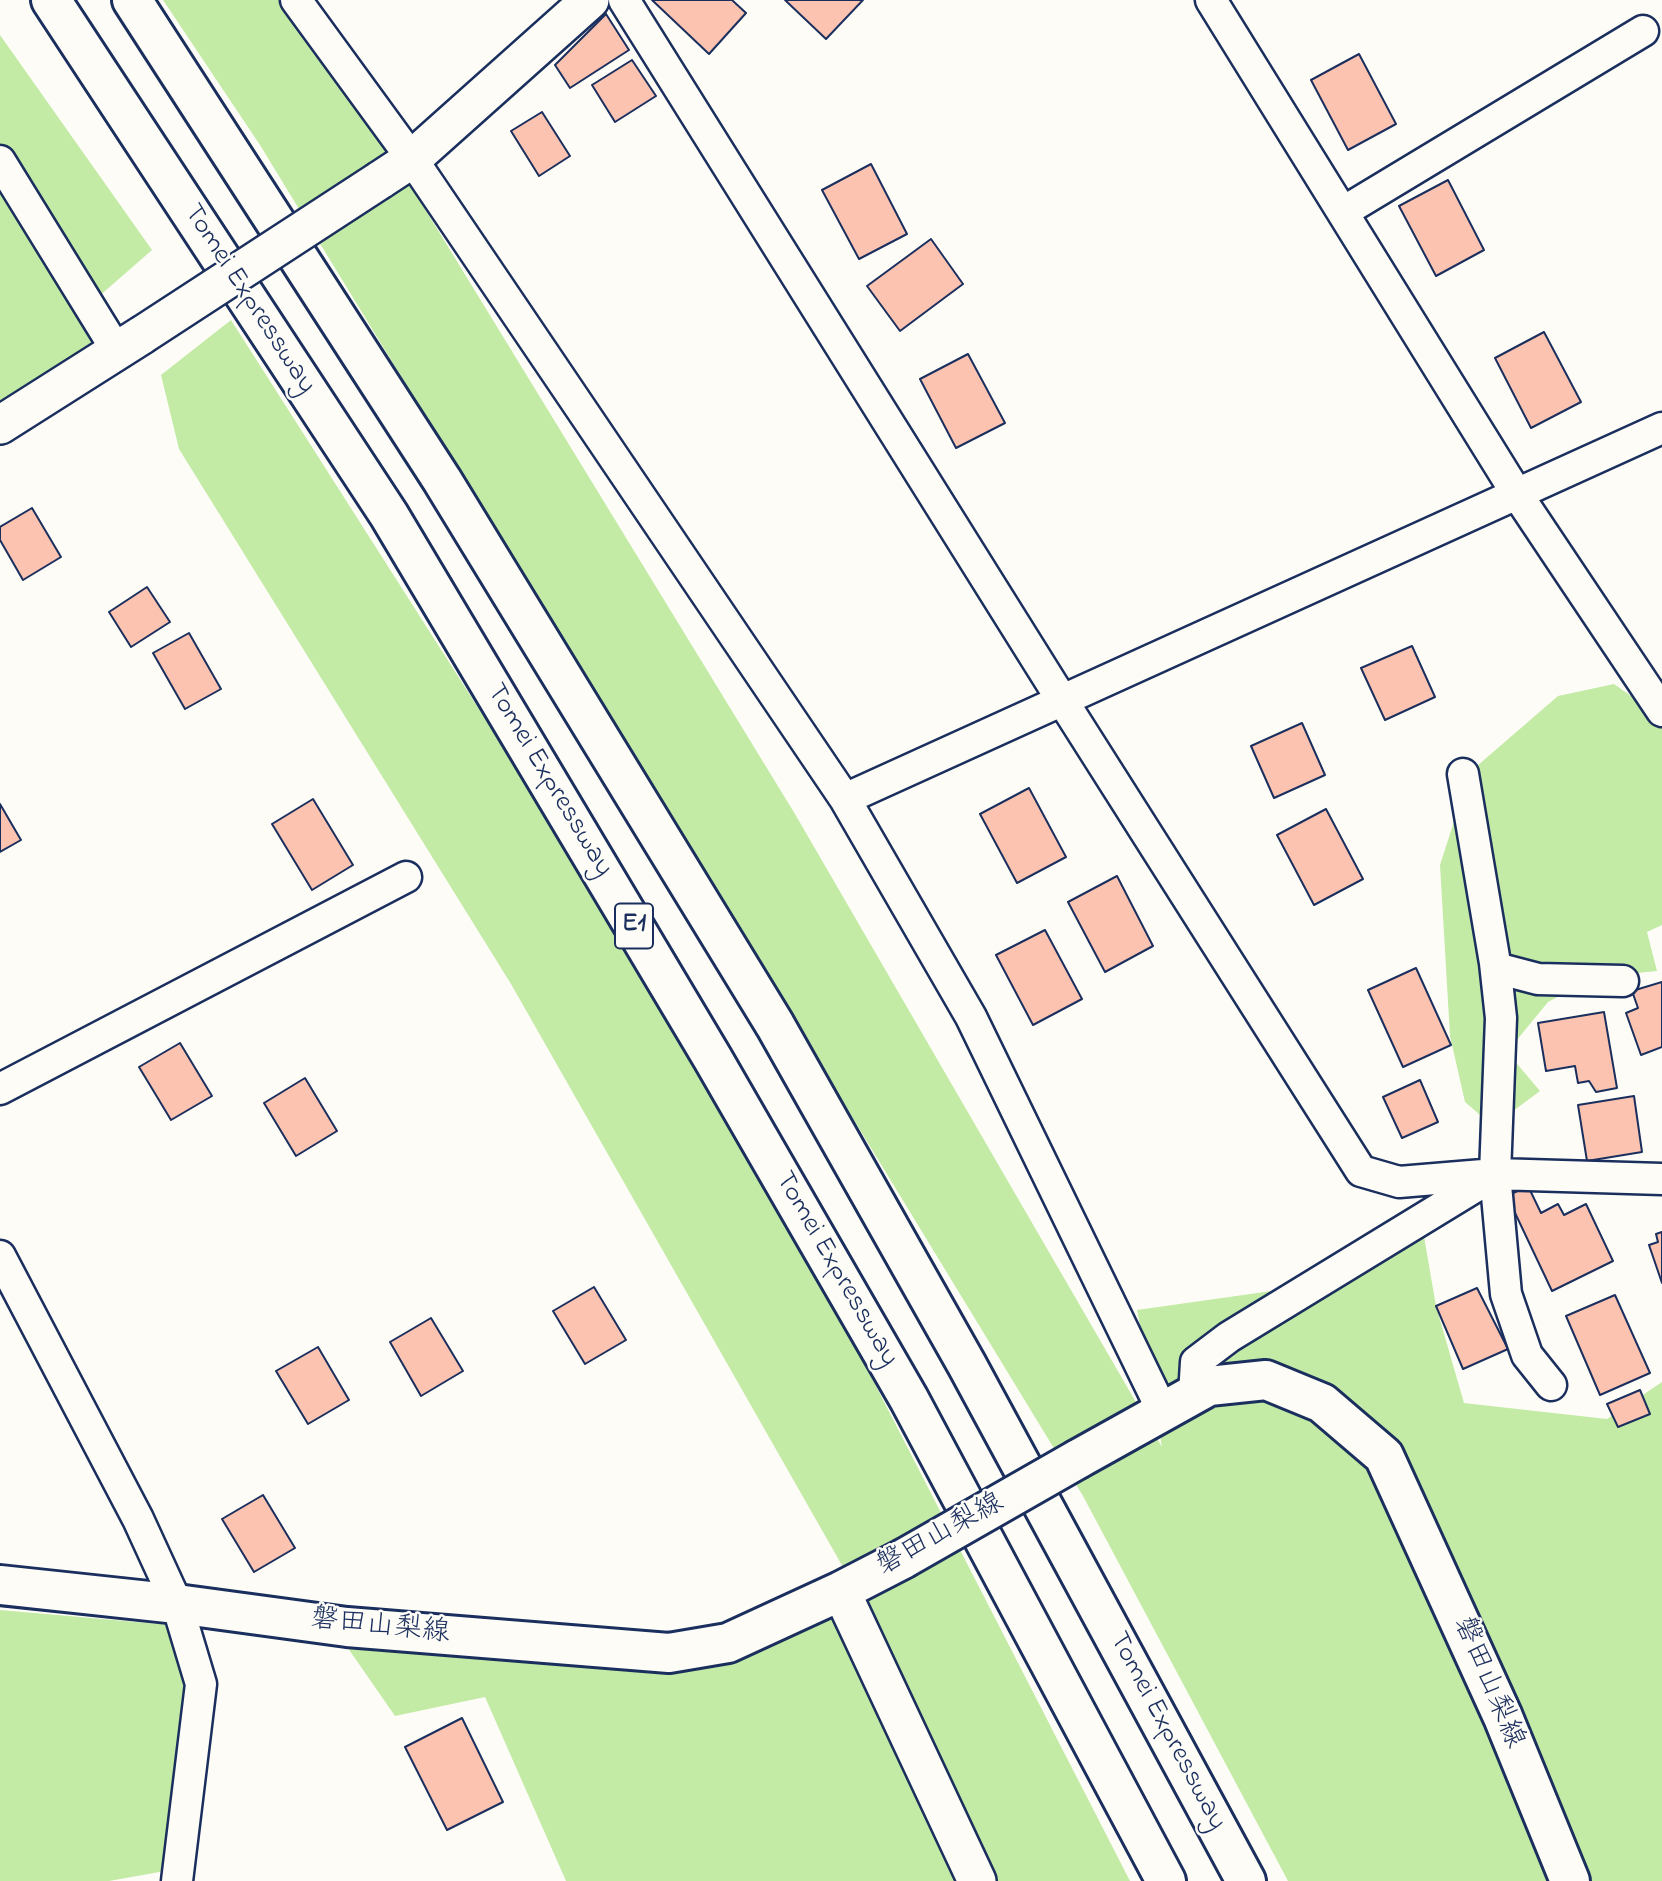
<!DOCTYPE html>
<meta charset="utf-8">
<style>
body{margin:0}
canvas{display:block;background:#fdfcf7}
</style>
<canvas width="1662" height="1881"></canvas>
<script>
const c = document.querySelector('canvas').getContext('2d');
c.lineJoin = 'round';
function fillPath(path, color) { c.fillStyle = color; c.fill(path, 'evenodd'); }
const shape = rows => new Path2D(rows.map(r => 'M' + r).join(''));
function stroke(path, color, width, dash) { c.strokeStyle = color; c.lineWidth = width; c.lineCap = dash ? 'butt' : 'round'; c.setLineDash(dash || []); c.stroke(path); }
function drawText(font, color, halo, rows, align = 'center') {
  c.font = font + ' "Indie Flower","Klee One",sans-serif'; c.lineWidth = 5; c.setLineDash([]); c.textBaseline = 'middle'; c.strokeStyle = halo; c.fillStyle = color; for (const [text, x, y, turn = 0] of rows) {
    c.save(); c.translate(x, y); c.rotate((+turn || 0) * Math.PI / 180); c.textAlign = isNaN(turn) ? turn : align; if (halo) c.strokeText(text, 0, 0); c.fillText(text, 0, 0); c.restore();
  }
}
const green = shape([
 [163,0,287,0,417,196,795,814,1162,1447,1137,1310,1314,1285,1421,1219,1436,1306,1464,1403,1607,1419,1662,1382,1662,1881,1288,1881,1083,1496,260,145],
 [0,35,152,250,89,305,98,363,0,420],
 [231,320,556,830,860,1355,1130,1881,566,1881,485,1697,395,1716,343,1641,660,1653,864,1604,511,984,179,449,161,375],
 [1614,684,1662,718,1662,925,1647,932,1657,971,1596,977,1548,1002,1507,1052,1540,1091,1493,1126,1465,1102,1450,1036,1440,865,1470,772,1558,696],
 [0,1610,171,1625,200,1694,165,1871,109,1881,0,1881]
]);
const building = shape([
 [652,0,732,0,746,13,709,54,652,0],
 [785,0,863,0,826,39,785,0],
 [606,14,629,50,570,88,555,65,606,14],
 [1359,54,1396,124,1348,150,1311,80,1359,54],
 [632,60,656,96,615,122,592,85,632,60],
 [542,112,570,156,539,176,511,131,542,112],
 [871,164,907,234,859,259,822,190,871,164],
 [1448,180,1484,250,1436,276,1399,206,1448,180],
 [931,239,963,284,900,331,867,286,931,239],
 [1544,332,1581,402,1531,428,1495,358,1544,332],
 [968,354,1005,423,956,448,920,379,968,354],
 [32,508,61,557,23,580,0,540,0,527,32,508],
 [147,587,170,622,131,647,109,612,147,587],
 [189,633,221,689,185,709,153,653,189,633],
 [1412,646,1435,697,1385,720,1361,668,1412,646],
 [1302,723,1325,775,1274,798,1251,746,1302,723],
 [1029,788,1066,857,1017,883,980,814,1029,788],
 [313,799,353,865,312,890,272,824,313,799],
 [0,804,21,840,0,852,0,804],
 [1326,809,1363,879,1314,905,1277,835,1326,809],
 [1117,876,1153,946,1105,972,1068,902,1117,876],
 [1045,930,1082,999,1033,1025,996,955,1045,930],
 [1416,968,1451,1045,1403,1067,1368,990,1416,968],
 [1662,982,1662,1047,1641,1055,1626,1013,1638,1008,1632,991,1662,982],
 [1604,1012,1617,1088,1596,1092,1589,1081,1578,1083,1575,1066,1546,1071,1538,1023,1604,1012],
 [180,1043,212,1096,171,1120,139,1067,180,1043],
 [305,1078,337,1131,296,1156,264,1103,305,1078],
 [1420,1080,1438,1122,1402,1138,1383,1097,1420,1080],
 [1634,1096,1642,1152,1587,1161,1578,1105,1634,1096],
 [1528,1186,1541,1213,1558,1204,1564,1215,1586,1204,1613,1261,1552,1291,1507,1196,1528,1186],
 [1662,1232,1662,1283,1649,1245,1658,1242,1656,1234,1662,1232],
 [594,1287,626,1340,585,1364,553,1311,594,1287],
 [1477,1288,1508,1349,1463,1369,1436,1306,1477,1288],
 [1615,1295,1650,1373,1600,1395,1566,1316,1615,1295],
 [431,1318,463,1371,421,1396,390,1342,431,1318],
 [318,1347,349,1400,308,1424,276,1371,318,1347],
 [1640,1390,1650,1414,1618,1427,1607,1404,1640,1390],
 [263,1495,295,1548,254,1572,222,1519,263,1495],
 [462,1718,503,1802,447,1830,405,1747,462,1718]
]);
const minor = shape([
 [296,0,412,159,845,799,971,1017,1163,1412],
 [624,0,1062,700,1361,1171,1399,1182,1495,1174,1662,1179],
 [1211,0,1517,494,1662,711],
 [0,161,117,351],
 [1343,212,1643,31],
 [1463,774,1495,963,1501,1018,1495,1174,1506,1294,1527,1355,1551,1385],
 [845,799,1662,428],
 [1496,968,1538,979,1623,981],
 [0,1089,406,877],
 [0,1256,138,1519,177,1604,201,1684,177,1881],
 [1194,1395,1196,1362,1229,1337,1491,1177]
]);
const tertiary = shape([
 [380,180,412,159,590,0],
 [0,425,142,335],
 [841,1591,977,1881]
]);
const secondary = shape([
 [1078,1459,1209,1386,1266,1380,1322,1403,1384,1456,1503,1717,1570,1881],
 [0,1585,177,1604,347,1627,669,1653,728,1643,841,1591,903,1559]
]);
const motorway = shape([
 [51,0,389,515,713,1059,909,1399,1166,1881],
 [132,0,442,480,775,1025,967,1365,1246,1881]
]);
const tertiaryBridge = shape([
 [142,335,380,180]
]);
const secondaryBridge = shape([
 [903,1559,1078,1459]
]);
const shields = [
 [634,926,38]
];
const shieldNames = [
 ["E1",634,926]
];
const streetNames = [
 ["Tomei Expressway",248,300,57],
 ["Tomei Expressway",548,781,59],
 ["Tomei Expressway",835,1270,60],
 ["磐田山梨線",941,1536,-29],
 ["磐田山梨線",380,1628,6],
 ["磐田山梨線",1487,1683,67],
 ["Tomei Expressway",1166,1732,62]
];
fillPath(green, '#c4eba6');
fillPath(building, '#fcc3b1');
stroke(building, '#1b2f5e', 2);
stroke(minor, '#1b2f5e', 35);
stroke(tertiary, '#1b2f5e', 42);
stroke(secondary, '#1b2f5e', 44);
stroke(motorway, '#1b2f5e', 44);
stroke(minor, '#fdfcf7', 30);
stroke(tertiary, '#fdfcf7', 37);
stroke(secondary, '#fdfcf7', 38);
stroke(motorway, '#fdfcf7', 38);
stroke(tertiaryBridge, '#1b2f5e', 42, []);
stroke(secondaryBridge, '#1b2f5e', 44, []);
stroke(tertiaryBridge, '#fdfcf7', 37);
stroke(secondaryBridge, '#fdfcf7', 38);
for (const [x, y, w] of shields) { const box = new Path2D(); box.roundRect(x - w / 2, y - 22.5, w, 45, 5); c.fillStyle = '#fdfcf7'; c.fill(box); stroke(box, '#1b2f5e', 2); }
drawText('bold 26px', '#1b2f5e', null, shieldNames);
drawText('28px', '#1b2f5e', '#fdfcf7', streetNames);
</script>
